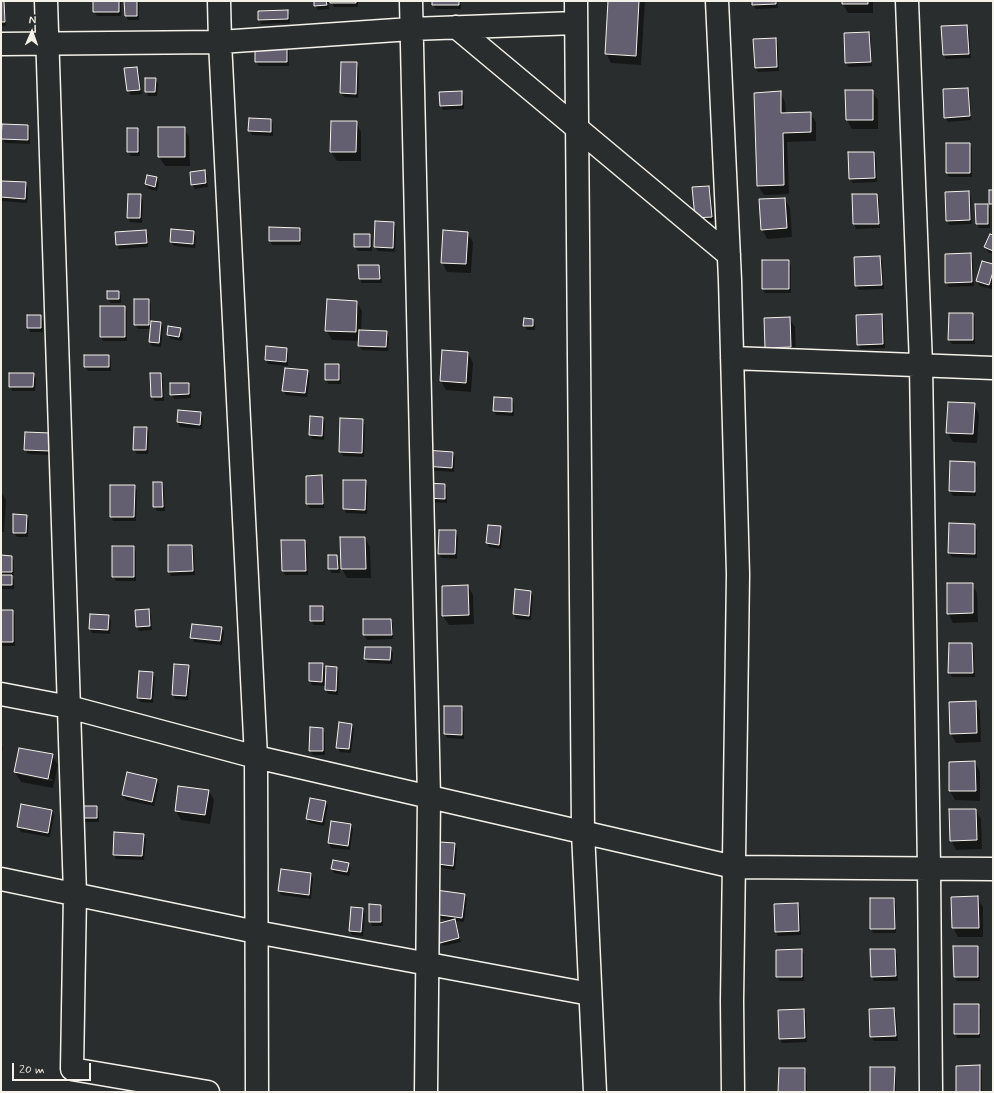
<!DOCTYPE html>
<style>
body{margin:0}
#map{position:relative;width:994px;height:1093px;overflow:hidden;background:#2a2d2e;font-family:Mynerve,sans-serif}
canvas{display:block}
.frame{position:absolute;inset:0;border:2px solid #f4f1e8;pointer-events:none}
.north{position:absolute;left:12px;top:12px;width:40px;height:40px;-webkit-text-stroke:3px #2a2d2e;paint-order:stroke;rotate:2deg;font-size:11px;font-weight:700;line-height:16px;text-align:center;color:#f4f1e8}
.north::after{content:'';display:block;margin:auto;width:14px;height:18px;background:#f4f1e8;clip-path:polygon(50% 0,100% 100%,50% 72%,0 100%)}
.scale{position:absolute;left:12px;top:1063px;width:79px;height:18px;box-sizing:border-box;border:2px solid #f4f1e8;border-top:0;padding-left:5px;font-size:12px;line-height:14px;white-space:nowrap;color:#f4f1e8;-webkit-text-stroke:3px #2a2d2e;paint-order:stroke}
</style>
<div id="map">
<canvas width="994" height="1093"></canvas>
<div class="frame"></div>
<div class="north">N</div>
<div class="scale">20 m</div>
</div>
<script>
const c = document.querySelector('canvas').getContext('2d');
c.lineJoin = 'round';
function fillPath(path, color) { c.fillStyle = color; c.fill(path, 'evenodd'); }
const shape = rows => new Path2D(rows.map(r => 'M' + r).join(''));
function stroke(path, color, width, dash) { c.strokeStyle = color; c.lineWidth = width; c.lineCap = dash ? 'butt' : 'round'; c.setLineDash(dash || []); c.stroke(path); }
const shadow = shape([
 [1,1,5,1,6,26,1,26],
 [94,1,121,1,121,16,97,16,94,12],
 [125,1,139,1,139,20,128,20,126,16],
 [315,1,328,1,329,9,318,10,315,5],
 [331,1,358,1,358,7,334,7],
 [433,1,461,1,461,9,436,9,433,5],
 [609,1,645,1,641,65,611,63,606,53],
 [753,1,777,1,778,8,756,9,753,5],
 [843,1,873,1,873,13,848,13,843,4],
 [287,11,290,15,290,23,261,24,259,19],
 [967,26,969,30,971,58,946,59,944,55,942,27],
 [868,33,871,37,872,66,849,67,846,63,845,34],
 [775,39,778,43,779,71,758,72,755,68],
 [286,47,289,51,289,66,259,66,256,62],
 [356,63,359,68,358,98,344,97,341,93],
 [137,68,139,72,142,94,131,95,128,91,125,69],
 [155,79,158,84,157,96,148,96,146,92],
 [967,89,970,93,971,120,948,122,945,117],
 [846,91,872,91,878,100,878,129,852,129,847,120],
 [462,92,464,96,464,109,443,110,440,105],
 [780,92,785,102,786,114,810,113,816,122,816,141,787,142,789,194,764,195,758,186],
 [271,120,273,124,273,136,252,135,249,131],
 [332,122,356,122,361,132,361,161,337,161,331,152],
 [28,126,30,130,30,144,5,143,2,138],
 [184,128,189,137,190,166,165,166,159,157],
 [137,129,140,133,140,156,131,156,128,152],
 [969,144,972,148,972,177,949,177,947,173],
 [873,153,876,157,877,182,853,183,850,179],
 [205,171,207,176,208,187,195,189,192,184],
 [157,178,159,183,157,191,149,189,146,184],
 [1,182,26,183,28,188,27,203,1,201],
 [709,187,711,192,714,221,699,222],
 [969,192,971,197,972,224,949,225,947,220],
 [140,195,143,200,142,223,130,222,128,218],
 [853,195,877,195,879,199,880,228,856,229,854,224],
 [785,199,790,208,792,237,767,239,762,229],
 [987,205,990,209,990,228,979,228,977,224],
 [393,223,396,227,395,252,378,251,375,247],
 [299,229,302,233,301,245,272,245,270,241],
 [145,231,148,235,148,247,119,249,117,245],
 [193,232,196,237,195,248,174,246,171,242],
 [467,233,473,242,471,273,447,272,442,262],
 [370,235,372,239,372,251,358,251,355,247],
 [993,236,993,254,988,252,985,247],
 [971,254,973,259,974,286,949,287,946,283],
 [879,257,882,261,884,289,859,290,856,286],
 [789,261,791,266,791,293,765,293,763,289],
 [993,265,993,284,992,289,980,286,977,281],
 [379,266,381,270,382,283,362,283,360,279],
 [119,292,121,296,121,303,111,303,108,299],
 [148,300,151,304,151,322,161,323,163,328,161,347,152,346,150,342,151,329,138,329,135,325],
 [357,302,362,311,361,332,386,332,389,337,388,351,362,350,359,346,360,341,332,340,326,330],
 [124,307,127,311,127,341,103,341,101,337],
 [973,314,975,318,975,344,952,344,949,340],
 [882,315,884,320,885,348,861,349,858,345],
 [40,316,43,321,43,332,30,332,28,327],
 [789,318,795,327,796,356,772,357,766,348],
 [532,320,535,324,535,330,527,330,524,325],
 [180,329,183,334,182,341,171,339,168,335],
 [286,349,288,353,288,366,268,364,266,360],
 [468,353,473,363,471,392,446,390,441,381],
 [109,356,111,360,111,371,88,371,85,367],
 [338,365,341,370,341,384,328,384,326,380],
 [307,371,310,375,307,397,286,395,283,390],
 [33,374,36,378,35,391,12,391,10,386],
 [151,374,160,374,163,378,164,401,155,401,152,397],
 [189,384,191,388,191,398,174,399,171,394],
 [512,399,514,403,514,416,496,415,494,411],
 [974,404,979,414,977,443,953,442,947,432],
 [179,411,201,413,203,418,202,429,180,427,178,422],
 [323,417,325,422,324,440,312,439,310,435],
 [362,420,365,425,364,457,343,456,340,451],
 [147,428,149,432,148,454,137,454,134,450],
 [53,439,52,455,28,454,25,449],
 [453,453,455,457,454,472,428,470,425,466],
 [951,462,975,463,977,467,976,496,953,496,950,491],
 [322,476,324,481,324,508,310,508,307,504],
 [344,481,365,481,368,486,367,514,346,513,344,509],
 [162,483,164,487,165,511,157,511,154,506],
 [445,484,447,489,447,503,429,502],
 [134,486,137,490,136,521,113,521,111,516],
 [1,492,6,500,4,532,1,532],
 [26,515,29,520,28,537,17,537,14,533],
 [975,525,977,530,977,558,952,557,949,553],
 [500,527,503,532,501,549,489,547,487,543],
 [455,531,458,536,457,559,441,558,439,554],
 [341,538,365,538,370,547,371,578,347,578,342,569],
 [305,541,307,545,308,575,285,575,283,571],
 [192,546,194,550,195,575,171,576,169,571],
 [134,547,136,552,136,581,116,581,113,576],
 [329,556,337,556,339,560,340,573,332,573,329,569],
 [12,557,14,561,14,576,11,576,14,580,14,589,1,589,1,576,3,576,1,573,1,562],
 [972,584,977,593,978,622,953,623,948,613],
 [468,586,473,595,474,624,449,625,443,616],
 [516,591,531,592,533,596,531,620,516,619,514,614],
 [311,607,322,607,325,612,325,625,314,625,311,621],
 [149,610,151,615,152,630,139,631,137,626],
 [1,611,12,611,15,615,15,646,1,646],
 [109,616,111,621,110,634,92,633,90,628],
 [364,620,391,620,393,624,393,639,367,640,364,635],
 [221,628,224,632,222,645,194,642,192,638],
 [972,644,974,649,975,677,952,677,949,672],
 [390,648,393,653,392,664,368,663,365,659],
 [310,664,323,664,326,671,337,668,339,672,338,695,328,694,326,690,326,686,312,685,310,681],
 [188,666,191,671,188,700,175,699,173,694],
 [152,673,155,677,153,703,140,702,138,698],
 [975,702,980,711,981,742,956,743,951,734],
 [445,707,461,707,464,712,464,739,447,738,445,734],
 [351,725,354,729,351,753,340,752,337,748],
 [323,729,325,733,325,755,313,755,310,751],
 [1,744,3,748,1,757],
 [52,755,58,765,53,788,21,782,15,772],
 [21,773,53,779,52,781,21,775],
 [975,762,980,772,980,801,955,800,950,791,950,763],
 [128,774,156,780,159,784,154,806,126,800,123,795],
 [209,791,214,800,210,824,181,820,176,811],
 [326,802,328,806,324,826,310,823,307,819],
 [97,807,99,812,99,822,79,822],
 [976,810,981,819,982,849,956,850,951,840],
 [52,811,54,815,50,837,21,832,18,827],
 [332,822,351,825,353,829,350,850,331,848,329,843],
 [143,835,146,839,144,860,116,859,114,855],
 [455,844,457,849,455,870,442,868,439,864],
 [348,864,351,868,349,876,334,873,332,869],
 [311,874,313,878,311,899,281,895,279,891],
 [465,895,467,899,464,922,455,921,457,925,461,942,443,946,441,942,454,921,436,918,434,914],
 [977,897,983,907,983,937,958,937,953,928,952,898],
 [894,899,896,904,896,933,873,933,871,928],
 [798,904,800,908,801,935,778,936,776,932],
 [381,905,383,910,383,926,372,926,370,921],
 [363,909,365,914,363,936,352,935,350,931],
 [977,947,980,952,980,981,957,981,955,977],
 [801,950,804,954,804,981,780,981,777,977],
 [895,950,897,954,898,981,874,981,872,977],
 [979,1005,981,1010,980,1038,957,1038,955,1033],
 [894,1009,896,1013,898,1041,874,1041,871,1037,870,1010],
 [804,1010,806,1014,807,1042,782,1043,780,1039],
 [979,1066,982,1071,982,1092,957,1092],
 [894,1068,896,1073,896,1092,871,1092],
 [805,1069,807,1074,807,1092,779,1092]
]);
const building = shape([
 [1,1,4,1,5,22,1,22,1,1],
 [93,1,119,1,119,12,93,12,93,1],
 [124,1,137,1,137,16,125,16,124,1],
 [314,1,326,1,327,5,314,6,314,1],
 [330,1,356,1,356,3,330,3,330,1],
 [432,1,459,1,459,5,432,5,432,1],
 [608,1,639,1,636,56,605,54,608,1],
 [752,1,776,1,776,4,752,5,752,1],
 [842,1,868,1,868,4,842,4,842,1],
 [288,10,288,19,258,20,258,11,288,10],
 [967,25,969,54,943,55,941,26,967,25],
 [869,32,871,62,845,63,844,33,869,32],
 [776,38,777,67,755,68,753,39,776,38],
 [255,46,287,46,287,62,255,62,255,46],
 [341,62,357,62,356,94,340,93,341,62],
 [137,67,140,90,127,91,124,68,137,67],
 [145,78,156,78,155,92,145,92,145,78],
 [968,88,970,116,944,118,943,89,968,88],
 [845,90,873,90,873,120,846,120,845,90],
 [462,91,462,105,440,106,439,92,462,91],
 [781,91,781,113,811,112,811,132,783,133,784,185,757,186,754,93,781,91],
 [249,118,271,119,271,132,248,131,249,118],
 [331,121,357,121,356,152,330,152,331,121],
 [2,124,28,125,28,140,1,139,2,124],
 [158,127,185,127,185,157,158,157,158,127],
 [127,128,138,128,138,152,127,152,127,128],
 [946,143,970,143,970,173,946,173,946,143],
 [848,152,874,152,875,178,849,179,848,152],
 [205,170,206,183,191,185,190,172,205,170],
 [147,175,157,177,155,187,145,184,147,175],
 [1,181,26,182,25,199,1,197,1,181],
 [709,186,712,217,695,218,692,187,709,186],
 [989,190,993,190,993,204,989,204,989,190],
 [969,191,970,220,946,221,945,192,969,191],
 [128,194,141,194,140,218,127,218,128,194],
 [852,194,877,194,879,224,853,224,852,194],
 [785,198,787,228,761,230,759,199,785,198],
 [975,204,988,204,988,224,976,224,975,204],
 [375,221,394,222,393,248,374,247,375,221],
 [269,227,300,228,300,241,269,241,269,227],
 [171,229,194,231,193,244,170,242,171,229],
 [146,230,147,243,116,245,115,232,146,230],
 [443,230,468,232,466,264,441,263,443,230],
 [354,234,370,234,370,247,354,247,354,234],
 [990,234,993,235,993,251,984,247,990,234],
 [971,253,972,282,945,283,945,254,971,253],
 [880,256,882,285,855,286,854,257,880,256],
 [762,260,789,260,789,289,762,289,762,260],
 [982,261,993,264,993,272,989,285,976,281,982,261],
 [358,265,379,265,380,279,359,279,358,265],
 [107,291,119,291,119,299,107,299,107,291],
 [134,299,149,299,149,325,134,325,134,299],
 [327,299,357,301,356,332,325,331,327,299],
 [100,306,125,306,125,337,100,337,100,306],
 [949,313,973,313,973,340,948,340,949,313],
 [882,314,883,344,857,345,856,315,882,314],
 [27,315,41,315,41,328,27,328,27,315],
 [790,317,791,347,765,348,764,318,790,317],
 [524,318,533,319,533,326,523,326,524,318],
 [151,321,161,322,159,343,149,342,151,321],
 [168,326,181,328,179,337,167,335,168,326],
 [359,330,387,331,386,347,358,346,359,330],
 [266,346,287,348,286,362,265,360,266,346],
 [442,350,468,352,466,383,440,381,442,350],
 [84,355,109,355,109,367,84,367,84,355],
 [325,364,339,364,339,380,325,380,325,364],
 [285,368,308,370,305,393,282,391,285,368],
 [9,373,34,373,33,387,9,387,9,373],
 [150,373,161,373,162,397,151,397,150,373],
 [170,383,189,383,189,394,170,395,170,383],
 [494,397,512,398,512,412,493,411,494,397],
 [948,402,975,403,973,434,946,433,948,402],
 [178,410,201,412,200,425,177,422,178,410],
 [310,416,323,417,322,436,309,435,310,416],
 [340,418,363,419,362,453,339,452,340,418],
 [134,427,147,427,146,450,133,450,134,427],
 [25,432,51,433,50,451,24,450,25,432],
 [425,450,453,452,452,468,424,466,425,450],
 [950,461,975,462,975,492,949,491,950,461],
 [322,475,323,504,306,504,306,476,322,475],
 [343,480,366,480,365,510,343,509,343,480],
 [153,482,162,482,163,507,153,507,153,482],
 [426,483,445,484,445,499,426,498,426,483],
 [110,485,135,485,134,517,110,517,110,485],
 [13,514,27,515,26,533,13,533,13,514],
 [949,523,975,524,975,554,948,553,949,523],
 [488,525,501,526,499,545,486,543,488,525],
 [439,530,456,530,455,554,438,554,439,530],
 [340,537,365,537,366,569,341,569,340,537],
 [281,540,305,540,306,571,282,571,281,540],
 [168,545,192,545,193,571,168,572,168,545],
 [112,546,134,546,134,577,112,577,112,546],
 [1,555,12,556,12,572,1,572,1,555],
 [328,555,337,555,338,569,328,569,328,555],
 [1,575,12,575,12,585,1,585,1,575],
 [947,583,973,583,973,613,947,614,947,583],
 [468,585,469,615,442,616,442,586,468,585],
 [515,589,531,591,529,616,513,614,515,589],
 [310,606,323,606,323,621,310,621,310,606],
 [149,609,150,626,136,627,135,610,149,609],
 [1,610,13,610,13,642,1,642,1,610],
 [90,614,109,615,108,630,89,629,90,614],
 [363,619,391,619,392,635,363,635,363,619],
 [192,624,222,627,220,641,190,638,192,624],
 [949,643,972,643,973,673,948,673,949,643],
 [365,647,391,647,390,660,364,659,365,647],
 [309,663,323,663,322,682,309,681,309,663],
 [174,664,189,665,186,696,172,695,174,664],
 [326,666,337,667,336,691,325,690,326,666],
 [139,671,153,672,151,699,137,698,139,671],
 [976,701,977,733,950,734,949,702,976,701],
 [444,706,462,706,462,735,444,734,444,706],
 [339,722,352,724,349,749,336,748,339,722],
 [310,727,323,728,323,751,309,751,310,727],
 [19,748,53,754,48,779,14,772,19,748],
 [975,761,976,791,949,791,949,762,975,761],
 [127,772,157,779,152,802,122,795,127,772],
 [178,786,209,790,205,815,175,811,178,786],
 [310,798,326,801,322,822,306,819,310,798],
 [21,804,52,810,48,833,17,827,21,804],
 [76,806,97,806,97,818,75,818,76,806],
 [949,809,976,809,977,840,950,841,949,809],
 [331,821,351,824,348,846,328,843,331,821],
 [114,832,144,834,142,856,113,855,114,832],
 [440,842,455,843,453,866,438,864,440,842],
 [333,860,349,863,347,872,331,869,333,860],
 [281,869,311,873,309,895,278,891,281,869],
 [436,890,465,894,462,918,433,914,436,890],
 [978,896,979,928,952,928,951,897,978,896],
 [870,898,894,898,895,929,870,929,870,898],
 [798,903,799,931,775,932,774,904,798,903],
 [369,904,381,905,381,922,369,922,369,904],
 [351,907,363,908,361,932,349,931,351,907],
 [455,919,459,938,440,943,436,924,455,919],
 [953,946,978,946,978,977,954,977,953,946],
 [802,949,802,977,776,977,776,950,802,949],
 [870,949,895,949,896,976,871,977,870,949],
 [954,1004,979,1004,979,1034,954,1034,954,1004],
 [894,1008,896,1036,870,1037,869,1009,894,1008],
 [804,1009,805,1038,779,1039,778,1010,804,1009],
 [980,1065,980,1092,956,1092,956,1066,980,1065],
 [870,1067,895,1067,894,1092,870,1092,870,1067],
 [779,1068,805,1068,805,1092,778,1092,779,1068]
]);
const minor = shape([
 [46,1,75,894,72,1069,208,1092],
 [219,1,220,42,256,757,257,1092],
 [411,1,429,797,426,1092],
 [576,1,583,832,595,1092],
 [717,1,730,280,738,574,732,1001,733,1092],
 [907,1,921,365,929,868,931,1092],
 [456,27,729,255],
 [1,44,220,42,411,29,576,23],
 [732,358,993,368],
 [1,694,69,707,256,757,734,867,993,869],
 [1,879,256,932,590,994]
]);
fillPath(shadow, '#0007');
fillPath(building, '#635e70');
stroke(building, '#f4f1e8', 1);
stroke(minor, '#f4f1e8', 25);
stroke(minor, '#2a2d2e', 22);
</script>
